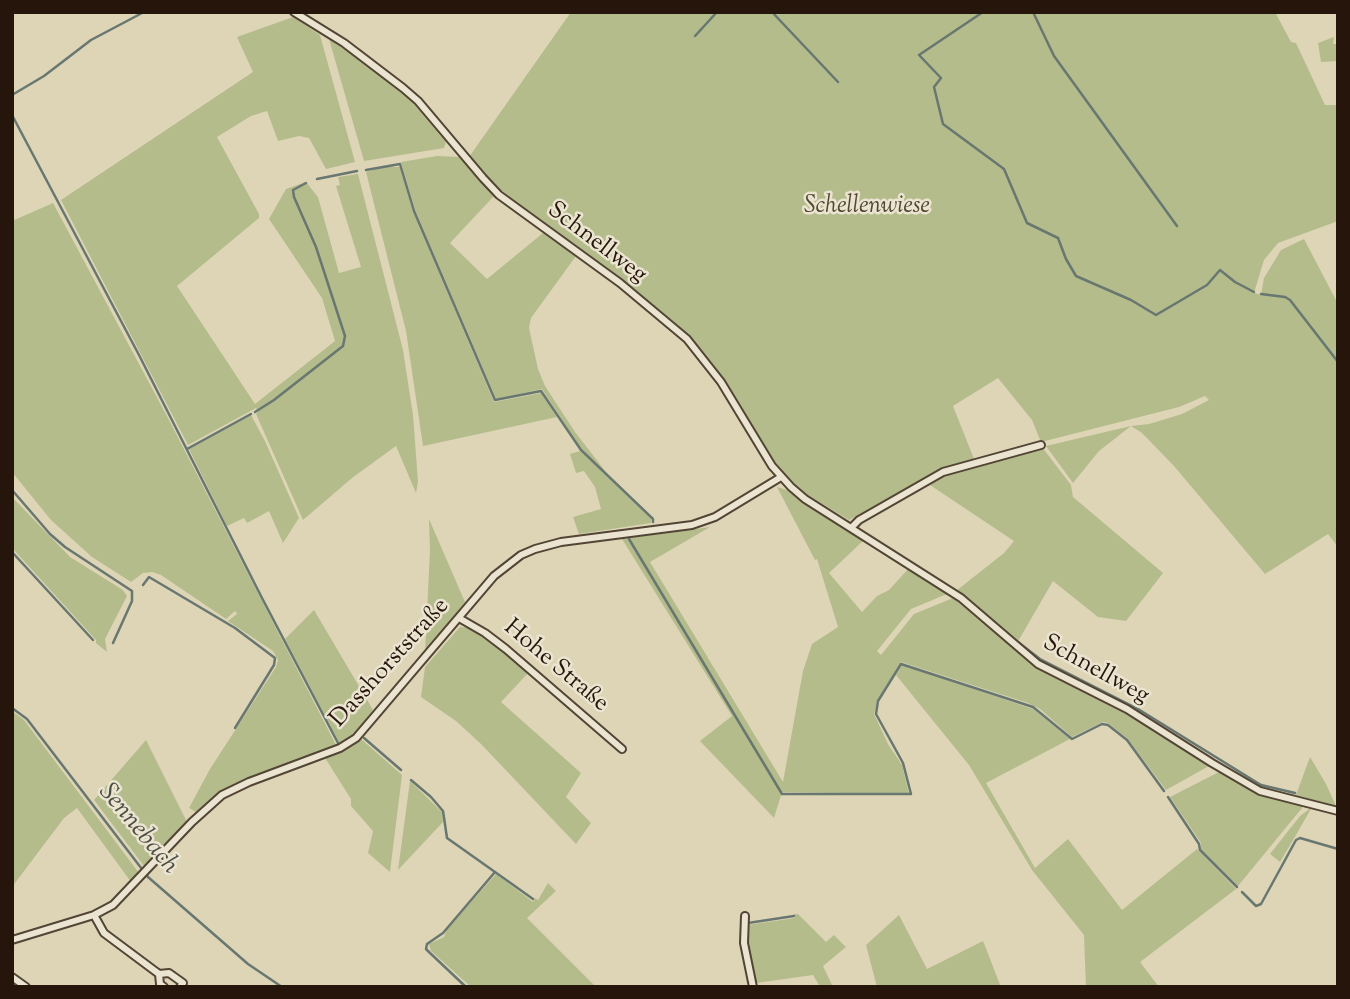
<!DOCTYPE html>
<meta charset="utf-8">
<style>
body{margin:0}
#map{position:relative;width:1350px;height:999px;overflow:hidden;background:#ded5b7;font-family:"Sorts Mill Goudy",serif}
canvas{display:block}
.frame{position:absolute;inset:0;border:14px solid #25150a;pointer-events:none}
</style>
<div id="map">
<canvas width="1350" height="999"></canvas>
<div class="frame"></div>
</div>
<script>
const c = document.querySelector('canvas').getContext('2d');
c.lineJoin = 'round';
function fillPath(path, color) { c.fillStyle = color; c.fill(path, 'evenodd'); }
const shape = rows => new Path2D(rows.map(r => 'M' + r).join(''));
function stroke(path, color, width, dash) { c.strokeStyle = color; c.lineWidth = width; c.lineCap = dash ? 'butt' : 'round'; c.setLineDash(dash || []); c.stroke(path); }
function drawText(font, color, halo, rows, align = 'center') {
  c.font = font + ' "Sorts Mill Goudy",serif'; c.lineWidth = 5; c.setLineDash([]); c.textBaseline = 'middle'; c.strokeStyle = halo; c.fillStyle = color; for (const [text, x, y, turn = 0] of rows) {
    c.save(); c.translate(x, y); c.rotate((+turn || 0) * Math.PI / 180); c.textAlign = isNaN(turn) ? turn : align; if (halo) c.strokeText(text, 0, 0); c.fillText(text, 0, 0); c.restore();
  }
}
const green = shape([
 [571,12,1275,12,1291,42,1296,43,1325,105,1338,105,1338,221,1278,243,1264,260,1254,293,1261,295,1264,278,1281,250,1304,239,1338,304,1338,547,1328,534,1265,574,1174,466,1142,433,1131,426,1099,451,1073,483,1046,446,1131,426,1149,424,1182,414,1209,400,1205,396,1179,407,1041,442,1032,420,998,378,953,406,974,459,942,470,849,520,808,495,793,483,776,464,724,379,691,338,610,270,516,203,485,175,469,157],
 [293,17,320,35,355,162,326,169,309,138,299,136,278,141,267,111,251,116,217,137,259,214,259,218,177,286,255,404,335,341,322,298,269,219,286,189,306,182,318,197,339,273,361,267,336,186,340,185,338,177,358,174,403,350,413,415,418,482,416,493,396,446,352,478,303,520,256,414,258,412,256,408,188,445,61,200,253,72,237,37],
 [1334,37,1333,44,1338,44,1338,61,1321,62,1318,43],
 [329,39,370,67,412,102,446,142,444,148,364,161],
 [437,156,459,157,494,196,450,243,487,279,543,233,576,256,531,318,529,328,538,369,545,386,575,432,609,476,582,450,542,389,496,399,415,210,401,162],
 [385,167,400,167,413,211,494,402,541,393,557,417,423,446,406,331,366,172],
 [53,203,169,420,336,745,244,779,219,793,196,812,189,808,210,769,276,667,278,660,273,651,228,621,237,614,235,611,226,619,161,575,152,572,143,573,131,582,92,557,51,520,12,472,12,221],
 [251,415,265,441,299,518,283,543,269,511,247,523,244,518,227,526,189,449],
 [1042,447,1071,485,1073,497,1163,573,1126,621,1098,617,1053,581,1017,643,956,591,1004,553,1014,541,927,483,944,474],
 [580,451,651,519,651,523,579,534,573,517,601,509,595,487,584,471,576,473,570,454],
 [777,487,787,490,864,540,829,573,862,612,877,596,889,590,909,568,947,594,911,609,877,651,881,655,914,614,953,598,1036,667,1130,716,1209,766,1166,790,1127,738,1108,723,1103,722,1072,737,1040,709,1028,703,901,662,877,701,874,714,888,744,902,765,909,794,782,792,774,818,700,741,732,716,622,539,710,527,650,562,783,782,803,671,812,644,838,627,817,559,815,560],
 [12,497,70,557,123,590,127,596,105,639,107,652,96,643,96,640,12,548],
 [429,519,465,602,425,653,430,550],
 [314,610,373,710,357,731,340,744,285,639],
 [460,627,470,628,483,635,529,672,501,702,581,773,566,797,591,823,576,844,481,744,456,721,421,697,425,667],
 [902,665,1033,709,1070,739,986,783,1035,868,1068,839,1122,910,1197,849,1236,889,1140,962,1159,987,1086,987,1084,935,1032,870,969,765,896,675],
 [12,711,24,720,139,873,131,882,77,808,64,818,12,887],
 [361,739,402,775,390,872,368,853,373,831,351,806,351,799,325,758,346,750],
 [146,740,187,822,144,866,94,800],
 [1310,757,1326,784,1336,806,1296,795],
 [1219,772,1258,794,1301,805,1302,808,1238,886,1201,850,1201,843,1170,797],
 [410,781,442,812,443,822,398,870],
 [1312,807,1296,835,1280,862,1270,854,1300,816],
 [496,874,533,902,535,898,538,900,548,883,556,891,527,918,596,987,471,987,431,951,429,944,444,937,447,929],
 [794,914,798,914,826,942,834,935,846,947,823,966,833,987,817,987,819,985,813,975,756,983,750,959,747,925,795,918],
 [899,915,927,969,983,941,1001,987,877,987,866,945]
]);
const stream = shape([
 [772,12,838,82],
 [983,12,919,55,941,78,934,87,943,124,1004,169,1027,223,1058,238,1066,259,1076,276,1131,300,1156,315,1207,285,1220,270,1235,282,1254,292],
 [1033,12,1054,56,1177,226],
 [695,36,717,12],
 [12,95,44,76,91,40,144,12],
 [12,115,139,355,262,598,338,743],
 [366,170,400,164,414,211,495,400,541,391,581,450,653,519,653,522],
 [317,179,357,171],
 [1261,294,1285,297,1290,300,1338,362],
 [255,412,274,400,343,346,345,336,316,247,294,197,293,190,306,183],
 [187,449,251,414],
 [12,490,50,534,65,547,132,591,132,601,113,643],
 [629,539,782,794,911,794,903,763,876,714,878,701,901,664,1033,707,1072,739,1102,724,1108,725,1127,740,1164,791],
 [12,552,93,640],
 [143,585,149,577,235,628,275,658,274,665,235,728],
 [1018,642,1040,659,1138,709,1261,785,1295,793],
 [12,708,27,719,148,877,248,964,282,987],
 [364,738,401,770],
 [411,780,431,797,443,811,447,838,495,872,443,933,427,944,426,949,430,953,466,987],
 [1168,797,1199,844,1200,850,1237,887],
 [495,872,533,899],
 [1242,892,1256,906,1261,904,1296,840,1300,838,1338,849],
 [748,923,794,916]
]);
const minor = shape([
 [294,12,344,43,403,88,418,101,483,178,499,195,620,283,687,339,721,382,772,466,791,487,805,499,961,598,1038,664,1127,709,1212,763,1260,791,1338,811],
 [852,527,859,520,943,472,1041,445],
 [459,618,485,633,506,649,622,749],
 [94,915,104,933,159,974,169,973,183,983,180,987],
 [745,916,744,943,753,987],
 [12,940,94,915,113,905,192,822,222,795,249,782,340,748,356,738,494,576,521,555,535,549,561,542,692,525,715,517,781,477],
 [159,974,160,984,164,987],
 [12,977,26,987]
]);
const parkNames = [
 ["Schellenwiese",867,208]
];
const streetNames = [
 ["Schnellweg",596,244,37],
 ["Dasshorststraße",391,664,-48],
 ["Hohe Straße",555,667,40],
 ["Schnellweg",1095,671,29]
];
const waterNames = [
 ["Sennebach",137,830,50]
];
fillPath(green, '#b4bc8c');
stroke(stream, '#687770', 2.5);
stroke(minor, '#534535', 10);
stroke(minor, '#eae4d0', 6);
drawText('italic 24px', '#504731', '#eae4d0', parkNames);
drawText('24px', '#25150a', '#eae4d0', streetNames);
drawText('italic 26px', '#4c4e46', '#eae4d0', waterNames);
</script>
